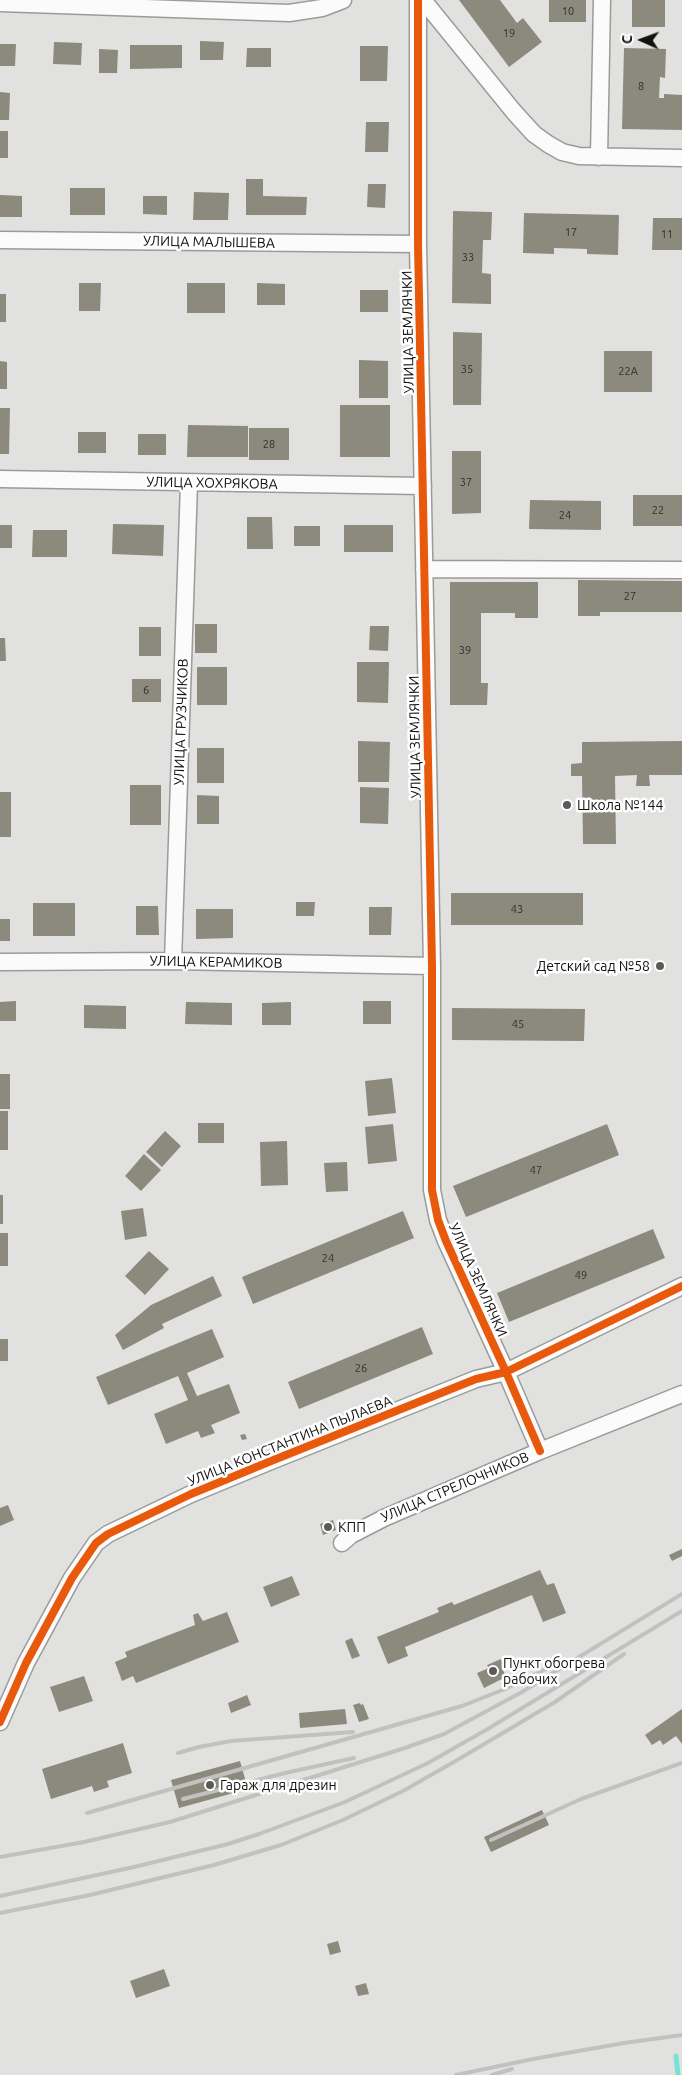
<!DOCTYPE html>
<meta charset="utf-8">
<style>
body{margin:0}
#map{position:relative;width:682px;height:2075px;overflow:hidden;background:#e1e2e0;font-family:Ubuntu,sans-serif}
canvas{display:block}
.north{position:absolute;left:617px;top:15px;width:50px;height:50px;-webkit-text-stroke:4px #fff;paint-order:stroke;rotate:272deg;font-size:14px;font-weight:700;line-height:20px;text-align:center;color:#111110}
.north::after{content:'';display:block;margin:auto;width:18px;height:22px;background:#111110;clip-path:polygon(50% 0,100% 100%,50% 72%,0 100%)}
</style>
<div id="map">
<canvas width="682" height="2075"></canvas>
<div class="north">С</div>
</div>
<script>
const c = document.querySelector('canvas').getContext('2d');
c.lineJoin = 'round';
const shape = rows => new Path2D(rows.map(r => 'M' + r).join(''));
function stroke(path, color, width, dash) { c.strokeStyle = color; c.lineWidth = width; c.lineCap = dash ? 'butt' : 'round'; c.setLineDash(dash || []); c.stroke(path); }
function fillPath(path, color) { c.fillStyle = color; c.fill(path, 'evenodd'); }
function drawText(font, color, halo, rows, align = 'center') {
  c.font = font + ' Ubuntu,sans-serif'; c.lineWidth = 5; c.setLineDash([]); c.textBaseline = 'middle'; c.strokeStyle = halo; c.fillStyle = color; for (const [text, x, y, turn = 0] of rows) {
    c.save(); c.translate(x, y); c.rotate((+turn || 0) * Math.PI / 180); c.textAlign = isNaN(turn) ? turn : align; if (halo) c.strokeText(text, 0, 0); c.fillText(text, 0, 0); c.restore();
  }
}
const stream = shape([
 [676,2056,678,2075]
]);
const building = shape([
 [459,0,500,0,517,23,523,18,542,42,509,67],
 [549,0,586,0,586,22,549,22],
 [632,0,665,0,665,27,632,27],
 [200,41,224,42,223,60,200,60],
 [54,42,82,43,81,65,53,64],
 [0,44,16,44,15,66,0,66],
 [130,45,182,45,182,68,130,69],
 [360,46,388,46,387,81,360,81],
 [247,48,271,48,271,67,246,67],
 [624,48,666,49,665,78,660,77,659,98,664,98,664,94,682,95,682,130,622,129],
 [99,49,118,50,117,73,99,73],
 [0,92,10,93,9,120,0,120],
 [366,122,389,122,388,152,365,152],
 [0,131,8,131,8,158,0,158],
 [246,179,263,179,263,196,307,197,306,215,246,215],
 [368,184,386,184,385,208,367,207],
 [70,188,105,188,105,215,70,215],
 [194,192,229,193,228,220,193,220],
 [0,195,22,196,22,217,0,217],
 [143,196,167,196,167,215,143,214],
 [453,211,492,212,491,240,483,240,482,273,491,274,491,304,452,303],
 [524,213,619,215,618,255,587,254,587,249,554,248,554,254,523,253],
 [653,218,682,218,682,250,652,250],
 [79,283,101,283,100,311,79,311],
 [187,283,225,283,225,313,187,313],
 [257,283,285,284,285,305,257,305],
 [360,290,388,290,388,312,360,312],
 [0,294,6,294,6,322,0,322],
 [453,332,482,333,481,405,453,405],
 [604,351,652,351,652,392,604,392],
 [359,360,388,361,388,398,359,398],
 [0,361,7,362,7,389,0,389],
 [340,405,390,405,390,457,340,457],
 [0,408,10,408,9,454,0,454],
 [188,425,248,426,248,457,187,457],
 [249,428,289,428,289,460,249,460],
 [78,432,106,432,106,453,78,453],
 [138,434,166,434,166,455,138,455],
 [452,451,481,451,481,513,452,514],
 [633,495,682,495,682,526,633,526],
 [530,500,601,501,601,530,529,529],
 [247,517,272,517,273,549,247,549],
 [113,524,164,525,163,556,112,554],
 [0,525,12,525,12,548,0,548],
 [344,525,393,525,393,552,344,552],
 [294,526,320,526,320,546,294,546],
 [33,530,67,530,67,557,32,557],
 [578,580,682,581,682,612,600,612,600,616,578,616],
 [450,582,538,582,538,618,515,618,515,613,481,613,481,683,488,683,487,705,450,705],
 [195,624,217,624,217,653,195,653],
 [370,626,389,626,388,651,369,650],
 [139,627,161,627,161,656,139,656],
 [0,638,5,638,6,661,0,661],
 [357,662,389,662,388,703,357,702],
 [197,667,227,667,227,705,197,705],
 [132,679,161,679,161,702,132,702],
 [358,741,390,742,389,782,358,782],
 [682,741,682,775,649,775,650,786,636,786,637,775,615,776,616,844,583,844,582,776,571,776,571,764,582,763,582,742],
 [197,748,224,748,224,783,197,783],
 [130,785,161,785,161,825,130,825],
 [360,787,389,788,388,824,360,823],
 [0,792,11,792,11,837,0,837],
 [197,795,219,796,219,824,197,824],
 [451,893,583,893,583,925,451,925],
 [296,902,315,902,314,916,296,916],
 [33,903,75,903,75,936,33,936],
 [136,906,158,906,159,935,136,935],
 [369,907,392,907,391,935,369,935],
 [196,909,233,909,233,938,196,939],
 [0,919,10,919,10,941,0,941],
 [16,1001,16,1021,0,1021,0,1002],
 [363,1001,391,1001,391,1024,363,1024],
 [186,1002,232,1003,232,1025,185,1024],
 [291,1002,291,1025,262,1025,262,1003],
 [84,1005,126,1006,126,1029,84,1028],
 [452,1008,585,1009,584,1041,452,1040],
 [0,1074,10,1074,10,1109,0,1109],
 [392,1078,396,1113,368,1116,365,1081],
 [0,1111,8,1111,8,1150,0,1150],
 [198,1123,224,1123,224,1143,198,1143],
 [393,1124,397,1161,368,1164,365,1127],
 [607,1124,619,1155,466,1217,453,1186],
 [165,1131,181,1146,162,1167,146,1152],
 [287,1141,288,1185,261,1186,260,1142],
 [144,1154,161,1170,141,1191,125,1176],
 [347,1162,348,1191,326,1192,324,1163],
 [0,1195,3,1195,3,1224,0,1224],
 [143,1208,147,1236,125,1240,121,1211],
 [403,1211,414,1238,253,1304,242,1277],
 [653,1229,665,1258,509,1322,497,1293],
 [0,1233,8,1233,8,1266,0,1266],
 [149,1251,169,1269,145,1295,125,1276],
 [213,1276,222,1296,162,1324,164,1328,123,1350,115,1335,151,1305],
 [422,1327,433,1354,299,1409,288,1382],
 [212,1329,224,1357,187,1373,197,1396,229,1384,240,1413,211,1425,215,1433,201,1438,198,1431,166,1444,154,1414,188,1400,178,1376,108,1405,96,1377],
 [0,1339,8,1339,8,1361,0,1361],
 [245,1434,247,1439,242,1440,240,1435],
 [8,1505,14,1520,0,1526,0,1508],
 [333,1520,336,1530,323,1535,320,1524],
 [682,1549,682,1556,672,1561,669,1555],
 [540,1570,547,1585,554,1583,566,1613,543,1622,532,1595,405,1647,408,1656,388,1664,377,1637,439,1612,437,1608,452,1602,454,1605],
 [292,1576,300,1595,271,1607,263,1587],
 [227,1612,239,1642,136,1683,133,1676,122,1681,115,1662,127,1657,125,1652,195,1625,193,1615,198,1613,203,1621],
 [352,1638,360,1656,352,1659,345,1641],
 [501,1659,504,1667,502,1668,506,1677,484,1688,477,1673,489,1668,487,1665],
 [84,1676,93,1701,59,1712,50,1687],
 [247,1695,251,1705,231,1713,228,1703],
 [360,1703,361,1705,363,1704,369,1719,359,1722,353,1705],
 [345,1709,347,1724,300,1728,299,1713],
 [682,1709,682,1744,676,1736,663,1745,660,1740,652,1745,645,1735],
 [123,1743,132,1773,107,1781,109,1787,94,1792,92,1786,51,1799,42,1769],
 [240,1761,248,1789,179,1808,171,1780],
 [542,1810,549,1825,491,1852,484,1837],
 [338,1941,341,1952,330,1955,327,1944],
 [164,1969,170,1986,136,1998,130,1981],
 [366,1983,369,1994,358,1996,355,1986]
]);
const minor = shape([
 [418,0,418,244,432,966,432,1190,438,1220,446,1241,506,1372,540,1451],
 [423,0,514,112,534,134,548,144,562,152,579,156,682,158],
 [0,3,289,13,322,8,343,0],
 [599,157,602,0],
 [0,240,418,244],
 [0,479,423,486],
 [424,569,682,570],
 [173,961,189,483],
 [0,962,173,961,432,966],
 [342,1543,351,1535,384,1518,540,1451,682,1394],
 [0,1722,26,1663,72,1578,96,1543,108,1534,191,1494,271,1461,476,1379,506,1372,682,1286]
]);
const rail = shape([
 [178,1753,199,1747,231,1741,353,1732],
 [183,1799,285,1773,354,1758],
 [87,1813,462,1706,505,1689,554,1665],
 [491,1840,581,1799,682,1763],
 [0,1857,84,1842,170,1822,405,1748,444,1734,522,1692,682,1594],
 [0,1896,134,1867,228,1844,259,1834,345,1802,428,1763,486,1730,682,1611],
 [0,1913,90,1895,214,1865,281,1845,343,1820,403,1791,459,1759,555,1702,624,1654],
 [456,2075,533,2059,624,2043,682,2035],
 [492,2075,512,2069]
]);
const cycleway = shape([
 [418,0,418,244,432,966,432,1190,438,1220,446,1241,506,1372,540,1451],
 [0,1722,26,1663,72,1578,96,1543,108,1534,191,1494,271,1461,476,1379,506,1372,682,1286]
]);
const markers = [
 [567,805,5,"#5a5a59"],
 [660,966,5,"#5a5a59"],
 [328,1527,5,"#5a5a59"],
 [493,1671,5,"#5a5a59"],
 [210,1785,5,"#5a5a59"]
];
const numberNames = [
 ["10",568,11],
 ["19",509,33],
 ["8",641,86],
 ["17",571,232],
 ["11",667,234],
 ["33",468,257],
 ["35",467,369],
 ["22А",628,371],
 ["28",269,444],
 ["37",466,482],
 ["22",658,510],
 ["24",565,515],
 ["27",630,596],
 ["39",465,650],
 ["6",146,690],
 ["43",517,909],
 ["45",518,1024],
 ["47",536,1170],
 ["24",328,1258],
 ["49",581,1275],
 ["26",361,1368]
];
const streetNames = [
 ["УЛИЦА МАЛЫШЕВА",209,242,1],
 ["УЛИЦА ЗЕМЛЯЧКИ",408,332,-91],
 ["УЛИЦА ХОХРЯКОВА",212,483,1],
 ["УЛИЦА ГРУЗЧИКОВ",181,722,-88],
 ["УЛИЦА ЗЕМЛЯЧКИ",415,737,-91],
 ["УЛИЦА КЕРАМИКОВ",216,962,1],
 ["УЛИЦА ЗЕМЛЯЧКИ",478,1280,66],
 ["УЛИЦА КОНСТАНТИНА ПЫЛАЕВА",290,1441,-22],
 ["УЛИЦА СТРЕЛОЧНИКОВ",455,1487,-23]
];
const poiNames = [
 ["Школа №144",577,805],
 ["Детский сад №58",650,966,"right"],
 ["КПП",338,1527],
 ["Пункт обогрева",503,1663],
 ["рабочих",503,1679],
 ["Гараж для дрезин",220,1785]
];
stroke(stream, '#77e3d6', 5);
fillPath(building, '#8c897d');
stroke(minor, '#9b9b9a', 19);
stroke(minor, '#fafbfa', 16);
stroke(rail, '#c1c1c0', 4);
stroke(cycleway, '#e8590c', 8);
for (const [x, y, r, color] of markers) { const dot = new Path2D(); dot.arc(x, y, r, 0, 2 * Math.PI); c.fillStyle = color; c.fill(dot); stroke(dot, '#fff', 2); }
drawText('11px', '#302f2b', null, numberNames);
drawText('14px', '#111110', '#fff', streetNames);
drawText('14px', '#111110', '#fff', poiNames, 'left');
</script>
